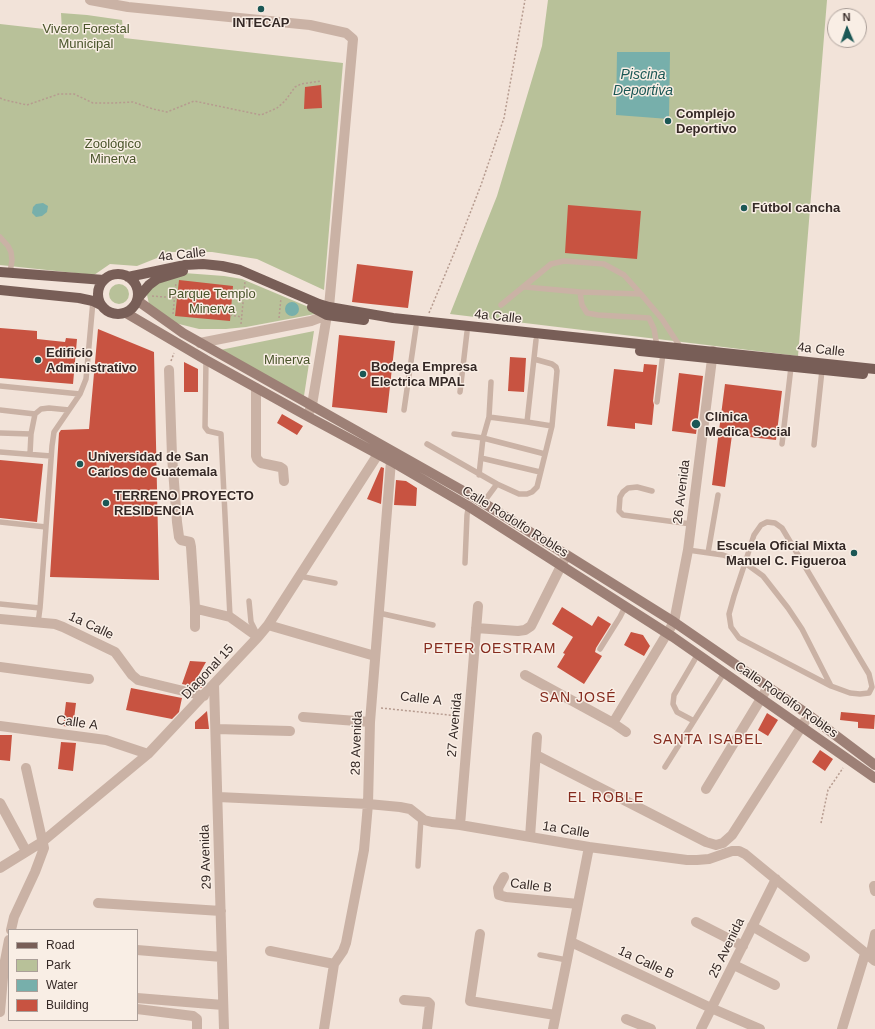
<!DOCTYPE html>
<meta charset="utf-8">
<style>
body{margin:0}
#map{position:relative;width:875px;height:1029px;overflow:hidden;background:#f2e3d9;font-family:Helvetica,sans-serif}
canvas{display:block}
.legend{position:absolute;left:8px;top:929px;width:130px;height:92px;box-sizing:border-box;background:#f9eee5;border:1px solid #ab9f99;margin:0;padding:5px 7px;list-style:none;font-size:12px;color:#352926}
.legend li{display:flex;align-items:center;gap:8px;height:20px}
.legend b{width:20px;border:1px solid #ab9f99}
.north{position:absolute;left:827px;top:8px;width:40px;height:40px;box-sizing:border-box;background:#f9eee5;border:1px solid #ab9f99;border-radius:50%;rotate:358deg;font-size:11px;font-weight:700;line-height:16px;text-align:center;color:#352926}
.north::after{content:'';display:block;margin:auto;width:14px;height:18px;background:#1b5755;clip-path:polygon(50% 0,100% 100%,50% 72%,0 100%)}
</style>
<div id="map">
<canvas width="875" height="1029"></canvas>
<ul class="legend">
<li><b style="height:5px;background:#785e57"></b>Road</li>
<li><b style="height:11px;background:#b8c199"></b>Park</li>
<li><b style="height:11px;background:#77afab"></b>Water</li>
<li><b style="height:11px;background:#c85341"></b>Building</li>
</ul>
<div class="north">N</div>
</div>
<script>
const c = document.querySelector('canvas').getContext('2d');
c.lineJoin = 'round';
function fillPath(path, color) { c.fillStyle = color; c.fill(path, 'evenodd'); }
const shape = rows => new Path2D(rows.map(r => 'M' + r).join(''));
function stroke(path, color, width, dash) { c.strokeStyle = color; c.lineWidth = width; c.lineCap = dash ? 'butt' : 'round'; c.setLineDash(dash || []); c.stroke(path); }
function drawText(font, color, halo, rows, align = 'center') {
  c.font = font + ' Helvetica,sans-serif'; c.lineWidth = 3; c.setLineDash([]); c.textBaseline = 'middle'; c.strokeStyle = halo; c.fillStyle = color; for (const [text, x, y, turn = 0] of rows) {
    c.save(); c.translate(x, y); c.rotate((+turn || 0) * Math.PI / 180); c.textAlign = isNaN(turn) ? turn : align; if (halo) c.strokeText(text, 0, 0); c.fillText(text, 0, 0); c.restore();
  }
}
const green = shape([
 [548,0,827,0,798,356,450,314,497,196,542,46],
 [61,13,87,15,122,20,124,38,343,63,324,290,257,259,212,252,172,252,137,266,110,264,94,275,0,265,0,24,62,31],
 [184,273,224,276,242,279,311,308,315,314,246,327,226,329,199,329,175,323,149,304,147,295,149,290,159,282],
 '109 294a10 10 0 1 1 20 0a10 10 0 1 1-20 0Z',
 [314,331,304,396,220,350]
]);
const water = shape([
 [617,52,670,52,669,119,616,115],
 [43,203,48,206,47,212,42,216,36,217,32,213,33,207,36,204],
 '285 309a7 7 0 1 1 14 0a7 7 0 1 1-14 0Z'
]);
const building = shape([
 [321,85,322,108,304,109,305,87],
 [568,205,641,211,637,259,565,253],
 [357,264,413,271,408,308,352,302],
 [179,280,233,286,230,321,175,316],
 [0,328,37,331,37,339,65,342,66,338,77,339,73,384,0,378],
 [98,329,154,352,159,580,50,577,59,433,61,430,89,429],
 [339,335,395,341,387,413,332,407],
 [510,357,526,358,524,392,508,391],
 [184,362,198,369,198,392,184,392],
 [644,364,657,365,653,401,654,405,652,425,635,423,635,429,607,426,614,369,643,372],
 [679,373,703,376,696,434,672,431],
 [725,384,782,391,776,440,732,435,725,487,712,485],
 [282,414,303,426,297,435,277,423],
 [0,460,43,464,37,522,0,518],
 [381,467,384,468,381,504,367,499],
 [396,480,406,481,417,488,416,506,394,505],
 [562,607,592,626,598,616,611,624,596,648,595,652,602,656,584,684,557,667,565,654,563,653,573,637,552,624],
 [631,632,643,635,650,646,644,656,624,645],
 [190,661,206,662,197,678,207,682,201,688,182,684],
 [131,688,182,698,179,712,172,719,126,710],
 [66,702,76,703,73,727,63,726],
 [207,711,209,729,195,729,195,722],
 [841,712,875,715,874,729,858,728,858,722,840,720],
 [767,713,778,720,768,736,758,730],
 [0,735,12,735,10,761,0,760],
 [61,742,76,743,73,771,58,769],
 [820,750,833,759,825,771,812,762]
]);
const path = shape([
 [0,98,5,100,27,105,59,94,74,94,93,103,113,103,133,102,153,109,167,112,194,101,261,115,277,108,285,101,295,87,301,84,321,81],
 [233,291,244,292],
 [152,296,177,298],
 [429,313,460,239,481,185,504,118,525,0],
 [173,314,176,282],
 [230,315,242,317],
 [279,318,281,298],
 [241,324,245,282],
 [171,361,174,353],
 [381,708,459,716],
 [821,823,828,790,843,768]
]);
const lane = shape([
 [0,237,8,246,11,252,12,260,10,273],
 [525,287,580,292,641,294],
 [580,292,582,305,587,313,598,315,649,318,654,329,657,346],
 [501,305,551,264,564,261,604,264,624,275,641,294,662,319,681,348],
 [534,359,552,364,556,367,557,371,552,426,527,422,536,340],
 [206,360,205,427,208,431,221,434,230,617],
 [491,382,489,417,527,422],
 [0,386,80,394],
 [460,392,467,332],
 [657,402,663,353],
 [0,410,35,414],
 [404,410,416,327],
 [489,417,483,438,545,454],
 [0,433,31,434,35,414,41,409,49,408,69,410],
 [454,434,483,438,479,475],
 [427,444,497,484],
 [782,444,791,367],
 [814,445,822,370],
 [0,452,51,456],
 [30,454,31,434],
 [481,458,540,472],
 [652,491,637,487,628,488,623,492,620,497,619,511,623,515,691,524],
 [483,503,497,484,519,494,527,494,532,492,537,487,552,426],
 [0,522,46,527],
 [767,522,775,523,782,528,869,674,872,687,869,693,860,694,850,693,831,686,802,629,788,608,763,576,745,563,754,535,761,525,767,522],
 [688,550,723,555,745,563,734,596,729,614,731,627,739,638,831,686],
 [708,553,718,495],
 [465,563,467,515,469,504],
 [299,576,335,583],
 [249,601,251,622,256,632],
 [0,604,40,608,52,446,54,432,80,394,86,379,93,301],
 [379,613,433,625],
 [38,623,40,608],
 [600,649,620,617,625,607],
 [694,721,677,712,673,704,674,695,698,654],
 [665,767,724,673],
 [418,866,421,817],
 [540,955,567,960]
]);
const street = shape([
 [90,0,128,7,310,25,346,33,353,39,329,307,327,315,312,405,309,412],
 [200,343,311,321,327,315],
 [169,370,172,456,177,522,179,537,181,540,190,542,191,547,195,607,195,627],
 [256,388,256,456,257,459,261,463,280,467,283,469,284,481],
 [195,607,197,609,230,617,258,637],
 [0,619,55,624,63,627,115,652,132,675,138,680,204,696],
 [268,625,375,656],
 [476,628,518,631,525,630,531,626,566,556],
 [0,667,89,679],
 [525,675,613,723,626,732],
 [214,684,224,1029],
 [303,717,370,722],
 [613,723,674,622,688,550,713,351],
 [0,726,106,740,148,754],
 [216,729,290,731],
 [536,755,706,842,716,845,723,843,732,835,809,715],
 [706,789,768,687],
 [218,797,368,804,400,807,410,809,424,820,432,822,460,825,589,847,687,860,697,860,709,859,732,851,739,851,745,854,875,961],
 [0,803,26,851],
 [460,825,478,606],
 [530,837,537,737],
 [0,868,42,842,148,754,258,637,268,625,382,448],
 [504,877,498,888,499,895,506,897,578,904],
 [874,886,875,891],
 [98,903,221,911],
 [696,922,743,946],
 [752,926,805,957],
 [11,930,14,917,35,872,44,848,26,768],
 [480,934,470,1001,555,1015],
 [571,942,711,1008,760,1029],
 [137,950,222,957],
 [270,951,334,964],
 [870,957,875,934],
 [734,965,775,985],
 [137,998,223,1005],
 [404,1000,428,1002,430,1004,427,1029],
 [137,1009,193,1016,197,1019,197,1029],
 [0,1012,4,966,9,940],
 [626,1019,651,1029],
 [324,1029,334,964,343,951,346,943,364,850,368,804,370,722,391,461,394,454],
 [553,1029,567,960,589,847],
 [701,1029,776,879],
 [842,1029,865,954]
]);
const secondary = shape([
 [138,301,183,333,474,497,674,622,806,713,875,765],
 [126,313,206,360,307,416,391,461,468,506,673,637,875,778]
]);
const primary = shape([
 [0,272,104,280],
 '98 294a20 20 0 1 1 40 0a20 20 0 1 1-40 0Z',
 [128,277,185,265,203,264,222,266,240,270,319,304,329,307,393,318,875,369],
 [0,290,79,298,93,301,101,305],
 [138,298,149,285,157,279,183,271],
 [312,307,327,315,364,320],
 [640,351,863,374]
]);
const markers = [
 [261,9,4,"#1b5755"],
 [668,121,4,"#1b5755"],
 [744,208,4,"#1b5755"],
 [38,360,4,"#1b5755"],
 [363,374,4,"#1b5755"],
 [696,424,5,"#1b5755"],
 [80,464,4,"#1b5755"],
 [106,503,4,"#1b5755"],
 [854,553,4,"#1b5755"]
];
const poiNames = [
 ["INTECAP",261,23,"center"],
 ["Complejo",676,114],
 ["Deportivo",676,129],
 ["Fútbol cancha",752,208],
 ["Edificio",46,353],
 ["Administrativo",46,368],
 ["Bodega Empresa",371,367],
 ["Electrica MPAL",371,382],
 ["Clínica",705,417],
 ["Medica Social",705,432],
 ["Universidad de San",88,457],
 ["Carlos de Guatemala",88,472],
 ["TERRENO PROYECTO",114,496],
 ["RESIDENCIA",114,511],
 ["Escuela Oficial Mixta",846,546,"right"],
 ["Manuel C. Figueroa",846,561,"right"]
];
const parkNames = [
 ["Vivero Forestal",86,29],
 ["Municipal",86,44],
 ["Zoológico",113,144],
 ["Minerva",113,159],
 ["Parque Templo",212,294],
 ["Minerva",212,309],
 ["Minerva",287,360]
];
const streetNames = [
 ["4a Calle",182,255,-6],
 ["4a Calle",498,317,6],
 ["4a Calle",821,350,6],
 ["26 Avenida",682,492,-83],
 ["Calle Rodolfo Robles",515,522,32],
 ["1a Calle",91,626,25],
 ["Diagonal 15",208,672,-47],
 ["Calle A",421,699,6],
 ["Calle Rodolfo Robles",786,700,35],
 ["Calle A",77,723,8],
 ["27 Avenida",455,725,-85],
 ["28 Avenida",357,743,-88],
 ["1a Calle",566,830,9],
 ["29 Avenida",206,857,-92],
 ["Calle B",531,886,7],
 ["25 Avenida",727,948,-64],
 ["1a Calle B",646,963,25]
];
const waterNames = [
 ["Piscina",643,75],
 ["Deportiva",643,91]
];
const neighbourhoodNames = [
 ["PETER OESTRAM",490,649],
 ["SAN JOSÉ",578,698],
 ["SANTA ISABEL",708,740],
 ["EL ROBLE",606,798]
];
fillPath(green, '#b8c199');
fillPath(water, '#77afab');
fillPath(building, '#c85341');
stroke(path, '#b69b8f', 1.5, [2, 2]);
stroke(lane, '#cab2a5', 5.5);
stroke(street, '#cab2a5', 10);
stroke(secondary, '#9d8076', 10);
stroke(primary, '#785e57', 10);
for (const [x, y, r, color] of markers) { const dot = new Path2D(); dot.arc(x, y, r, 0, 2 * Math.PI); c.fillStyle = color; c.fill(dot); stroke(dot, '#f9eee5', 1.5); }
drawText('bold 13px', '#352926', '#f9eee5', poiNames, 'left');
drawText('13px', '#49542a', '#f9eee5', parkNames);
drawText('13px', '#352926', '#f9eee5', streetNames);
drawText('italic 14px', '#1b5755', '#f9eee5', waterNames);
c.letterSpacing = '1px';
drawText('14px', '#852b1e', '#f9eee5', neighbourhoodNames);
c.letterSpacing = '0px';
</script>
